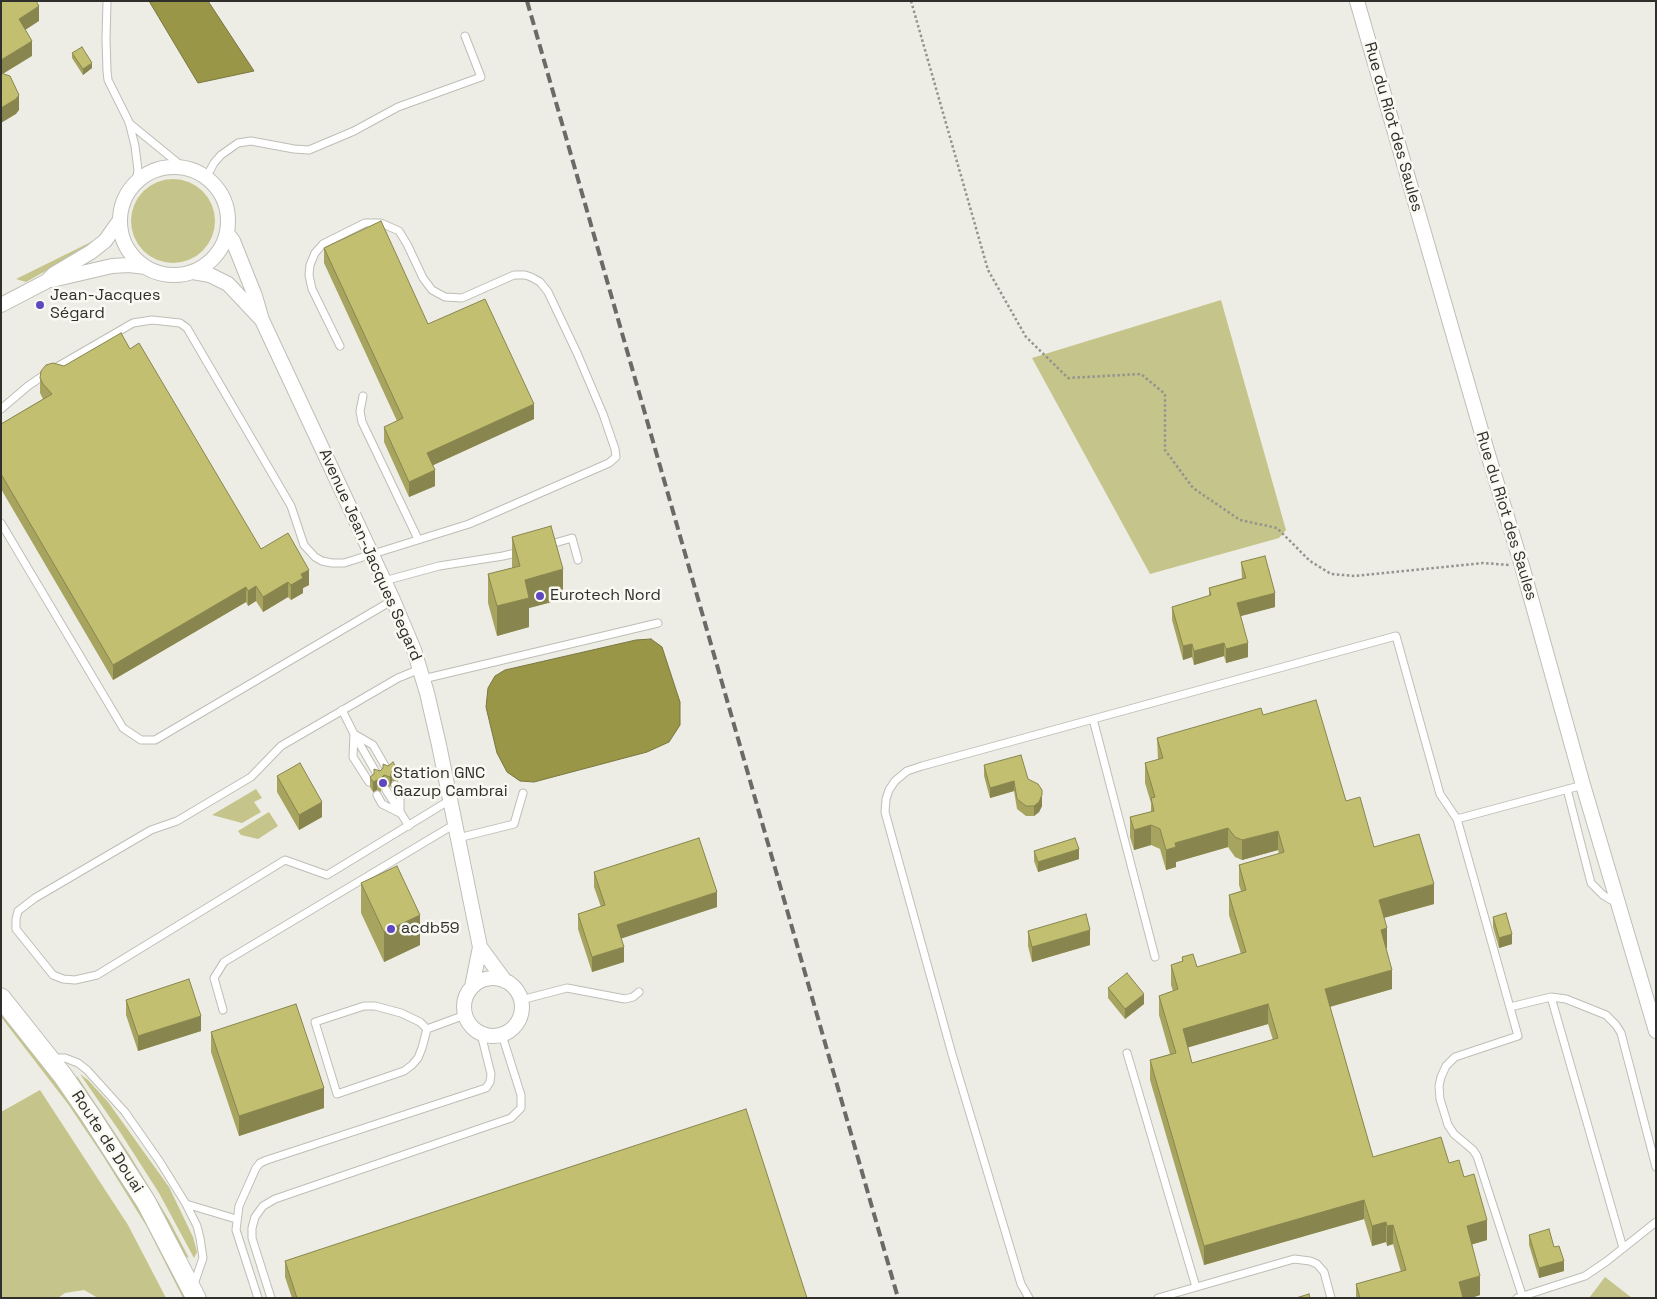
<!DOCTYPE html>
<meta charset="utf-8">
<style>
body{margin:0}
#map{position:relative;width:1657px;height:1299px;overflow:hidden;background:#edede5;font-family:"Space Grotesk",sans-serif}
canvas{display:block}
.frame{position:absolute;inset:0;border:2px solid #2f2f2c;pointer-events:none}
</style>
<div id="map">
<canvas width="1657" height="1299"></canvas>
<div class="frame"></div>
</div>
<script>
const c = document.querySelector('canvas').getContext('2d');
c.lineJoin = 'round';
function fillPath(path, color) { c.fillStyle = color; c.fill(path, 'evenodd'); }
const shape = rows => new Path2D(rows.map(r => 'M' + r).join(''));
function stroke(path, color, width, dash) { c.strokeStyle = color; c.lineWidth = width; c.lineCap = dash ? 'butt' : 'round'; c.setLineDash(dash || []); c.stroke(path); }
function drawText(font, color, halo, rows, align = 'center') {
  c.font = font + ' "Space Grotesk",sans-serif'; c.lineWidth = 5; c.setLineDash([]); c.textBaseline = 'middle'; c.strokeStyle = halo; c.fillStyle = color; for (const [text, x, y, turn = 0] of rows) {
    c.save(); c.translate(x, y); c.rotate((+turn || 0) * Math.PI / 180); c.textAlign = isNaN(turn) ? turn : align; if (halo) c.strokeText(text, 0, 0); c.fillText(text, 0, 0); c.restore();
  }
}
const green = shape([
 '131 221a42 42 0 1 1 84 0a42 42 0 1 1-84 0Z',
 [99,238,88,247,26,282,16,279],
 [1221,300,1286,530,1279,538,1150,574,1032,358],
 [256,789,262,798,254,802,261,812,242,823,212,815],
 [269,812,278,826,258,839,241,835,238,831],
 [1,1012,51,1076,106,1154,150,1226,187,1298,183,1298,147,1227,103,1156,68,1104,1,1017],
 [80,1074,88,1080,108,1102,169,1187,193,1237,197,1252,194,1258,159,1193,120,1132],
 [77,1076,129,1154,169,1220,189,1258,185,1256,166,1222,76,1079],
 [40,1090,128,1225,166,1298,98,1298,84,1290,65,1293,58,1298,1,1298,1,1112],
 [1605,1277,1632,1298,1589,1298]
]);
const water = shape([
 [149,1,208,1,254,71,198,83,149,1],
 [651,639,662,647,680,702,680,725,669,742,647,752,534,782,520,781,507,772,497,753,486,707,488,688,495,676,505,670,636,640,651,639]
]);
const path = shape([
 [911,1,988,270,1026,337,1068,378,1141,374,1165,394,1165,450,1193,488,1240,520,1277,528,1310,561,1331,574,1355,576,1483,563,1509,565]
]);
const lane = shape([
 [107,1,106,39,107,71,108,80,129,122,135,146,138,170,136,182],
 [129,123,184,168],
 [206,178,214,163,221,155,238,143,251,141,294,149,309,150,354,131,398,107,481,77,465,36],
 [363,396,360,411,362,422,418,539],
 [1,409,28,386,50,371,133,323,152,320,180,323,187,328,291,506,304,545,315,557,322,561,332,563,344,563,469,524,609,463,616,457,615,449,603,414,577,353,548,292,540,282,531,277,525,275,514,275,462,298,445,297,432,290,423,278,407,244,399,231,381,223,365,223,323,244,315,253,310,265,309,275,312,289,340,346],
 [1,523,123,728,141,740,155,740,393,600],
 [548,545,572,538,578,560],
 [384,581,439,566,503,556,520,552],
 [420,669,398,678,281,746,251,777,177,821,151,830,35,898,18,911,16,919,16,929,53,975,63,979,75,980,97,975,285,860,327,875,450,800],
 [423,679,658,623],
 [342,710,354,734,378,776],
 [1093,719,1155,957],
 [369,782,353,757,354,734,373,745,388,771],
 [1567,789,1591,883,1603,895,1611,900,1616,899],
 [386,790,409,826],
 [377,795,382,804,400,813,400,792,395,785],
 [1457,819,1583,785],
 [458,838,514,824,523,793],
 [1551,997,1623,1248],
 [521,1000,567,988,625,999,633,997,639,992],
 [1510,1007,1551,997,1566,999,1606,1015,1616,1025,1621,1033,1656,1167],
 [223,1010,214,978,224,962,455,824],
 [427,1029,422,1048,418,1058,412,1065,404,1071,337,1094,315,1022,364,1006,375,1006,401,1013,420,1022,427,1029,465,1015],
 [1127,1053,1196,1287],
 [51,1058,65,1058,78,1063,87,1070,125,1112,160,1162,186,1204,197,1226,200,1238,203,1258,193,1287],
 [186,1204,236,1219],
 [258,1298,236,1230,239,1206,256,1168,260,1163,267,1160,486,1088,490,1082,491,1074,481,1034],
 [271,1298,252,1238,252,1228,255,1217,263,1206,275,1199,511,1118,521,1108,521,1095,502,1035],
 [1029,1298,1021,1284,952,1054,885,812,886,799,889,790,895,781,907,771,922,766,1396,636,1440,794,1457,819,1518,1036,1455,1057,1446,1066,1441,1077,1439,1086,1440,1099,1448,1125,1454,1134,1473,1150,1477,1156,1523,1298],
 [1158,1298,1294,1259,1310,1261,1317,1264,1324,1272,1331,1298],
 [1517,1298,1585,1276,1607,1261,1656,1222]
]);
const street = shape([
 [1357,1,1487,451,1522,566,1583,785,1656,1031],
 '120 221a54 54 0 1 1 108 0a54 54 0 1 1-108 0Z',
 [227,233,233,241,255,296,261,317],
 [193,272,210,275,228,284,262,320,393,600,414,650,427,693,439,745,480,947,472,987],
 [52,280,112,266,129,265,146,267],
 [1,305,47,281,54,274,91,252,105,241,120,220],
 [480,947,505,981],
 '464 1007a29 29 0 1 1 58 0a29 29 0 1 1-58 0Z'
]);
const secondary = shape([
 [1,998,63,1076,90,1115,146,1202,196,1298]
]);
const rail = shape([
 [527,1,898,1298]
]);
const wall = shape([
 [72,53,92,68,83,75,72,58],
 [324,248,428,324,534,419,433,465,435,486,409,497,384,442,384,427,397,421,324,263],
 [130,349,261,549,309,585,303,588,303,593,291,600,288,597,263,612,256,601,248,606,246,602,113,680,1,489,1,424,43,399,40,393,40,378,64,366],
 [512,537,563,599,529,608,529,627,497,636,488,603,488,574,512,568],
 [1241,562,1275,607,1241,616,1248,657,1226,663,1224,656,1194,665,1192,657,1183,660,1172,620,1172,607,1209,596,1209,588,1242,578],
 [1263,715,1346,801,1374,847,1434,904,1384,918,1387,948,1386,948,1392,989,1330,1007,1373,1157,1449,1163,1464,1177,1487,1240,1472,1244,1480,1295,1471,1298,1356,1298,1356,1284,1401,1272,1393,1244,1387,1246,1386,1242,1372,1246,1364,1219,1204,1265,1150,1080,1150,1060,1170,1054,1159,1015,1159,996,1173,991,1171,985,1171,965,1182,962,1182,957,1197,967,1241,954,1229,915,1229,895,1241,891,1239,885,1239,865,1279,854,1278,850,1242,860,1235,857,1228,847,1176,862,1176,867,1166,870,1160,849,1151,845,1134,850,1130,837,1130,817,1151,812,1151,803,1145,783,1145,763,1158,760,1157,738],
 [1268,1024,1273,1040,1192,1063,1188,1047],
 [984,765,1028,779,1042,806,1039,812,1034,816,1026,816,1017,809,1014,791,990,798,984,776],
 [380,771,398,771,398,781,392,781,390,787,384,785,381,788,381,792,377,790,373,792,370,787,370,777],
 [277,776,322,817,299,830,277,792],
 [1034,851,1079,859,1038,872,1034,861],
 [594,872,717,907,621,938,624,962,592,972,578,929,578,914,601,907,594,887],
 [361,883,420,945,384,962,361,913],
 [1493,917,1512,944,1499,948,1493,927],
 [1028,931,1090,945,1032,962,1028,946],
 [1108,988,1144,1004,1125,1019,1108,998],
 [126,1000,201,1031,138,1051,126,1015],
 [211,1032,324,1108,239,1136,211,1052],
 [1529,1235,1554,1247,1564,1271,1539,1278,1529,1245],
 [285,1261,807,1298,292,1298,285,1277]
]);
const shadedWall = shape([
 [39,6,39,21,19,34,19,19],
 [32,41,32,56,1,75,1,60],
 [92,63,92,68,83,75,83,69],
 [19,95,19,110,16,114,1,123,1,108],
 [534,404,534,419,427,468,427,453],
 [435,470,435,486,409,497,409,482],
 [563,569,563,599,529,608,529,627,497,636,497,606,525,580],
 [309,570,309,585,303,588,303,593,291,600,291,585,301,574],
 [288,582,288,597,263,612,263,597],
 [256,586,256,601,248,606,248,591],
 [246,587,246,602,113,680,113,665],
 [1275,593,1275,607,1237,617,1237,603],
 [1224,643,1224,656,1194,665,1194,651],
 [1248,643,1248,657,1226,663,1226,649],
 [1192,644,1192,657,1183,660,1183,646],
 [392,771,392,781,390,787,390,777],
 [384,775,384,785,381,788,381,778],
 [377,780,377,790,373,792,373,782],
 [1014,781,1014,791,990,798,990,788],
 [1042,795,1042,806,1039,812,1034,816,1034,806],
 [322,802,322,817,299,830,299,815],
 [1151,825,1151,845,1134,850,1134,830],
 [1228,828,1228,847,1176,862,1176,867,1166,870,1166,850,1175,843],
 [1278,831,1278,850,1242,860,1242,840],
 [1079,849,1079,859,1038,872,1038,862],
 [1434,884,1434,904,1379,919,1379,900],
 [717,892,717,907,617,940,617,925],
 [420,915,420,945,384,962,384,932],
 [1387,928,1387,948,1381,950,1381,930],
 [1090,930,1090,945,1032,962,1032,947],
 [1512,934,1512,944,1499,948,1499,938],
 [624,947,624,962,592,972,592,957],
 [1392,970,1392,989,1325,1008,1325,989],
 [1144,994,1144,1004,1125,1019,1125,1009],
 [1268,1004,1268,1024,1183,1049,1183,1029],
 [201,1016,201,1031,138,1051,138,1036],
 [324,1088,324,1108,239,1136,239,1116],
 [1364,1200,1364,1219,1204,1265,1204,1246],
 [1487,1220,1487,1240,1467,1246,1467,1226],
 [1386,1222,1386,1242,1372,1246,1372,1226],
 [1393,1225,1393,1244,1387,1246,1387,1226],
 [1564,1261,1564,1271,1539,1278,1539,1268],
 [1480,1276,1480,1295,1471,1298,1459,1298,1459,1282]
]);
const building = shape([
 [1,1,36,1,39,6,19,19,32,41,1,60,1,1],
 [82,47,92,63,83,69,72,53,82,47],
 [1,73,10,76,19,95,16,99,1,108,1,73],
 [381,221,428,324,485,299,534,404,427,453,435,470,409,482,384,427,403,418,324,248,381,221],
 [121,333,130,349,139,343,261,549,288,533,309,570,301,574,303,578,291,585,288,582,263,597,256,586,248,591,246,587,113,665,1,474,1,424,52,394,43,384,40,378,41,371,46,365,53,363,64,366,121,333],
 [551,526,563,569,525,580,529,598,497,606,488,574,520,566,512,537,551,526],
 [1265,556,1275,593,1237,603,1248,643,1226,649,1224,643,1194,651,1192,644,1183,646,1172,607,1211,595,1209,588,1246,578,1241,562,1265,556],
 [1316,700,1346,801,1360,797,1374,847,1419,834,1434,884,1379,900,1387,928,1381,930,1392,970,1325,989,1373,1157,1441,1137,1449,1163,1459,1160,1464,1177,1474,1174,1487,1220,1467,1226,1480,1276,1459,1282,1463,1298,1360,1298,1356,1284,1406,1270,1393,1225,1387,1226,1386,1222,1372,1226,1364,1200,1204,1246,1150,1060,1176,1053,1159,996,1178,989,1171,965,1183,961,1182,957,1193,954,1197,967,1246,952,1229,895,1246,890,1239,865,1284,852,1278,831,1242,840,1235,837,1228,828,1175,843,1176,847,1166,850,1160,829,1151,825,1134,830,1130,817,1154,811,1151,798,1155,797,1145,763,1163,758,1157,738,1261,708,1263,715,1316,700],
 [1268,1004,1278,1038,1192,1063,1183,1029,1268,1004],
 [1021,755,1028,779,1038,784,1042,790,1042,795,1039,802,1034,806,1026,806,1017,799,1014,781,990,788,984,765,1021,755],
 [393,762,398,771,392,771,390,777,384,775,381,778,381,782,377,780,373,782,370,777,374,774,374,769,380,771,383,768,383,764,388,766,393,762],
 [300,763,322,802,299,815,277,776,300,763],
 [699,838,717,892,617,925,624,947,592,957,578,914,605,905,594,872,699,838],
 [1075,838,1079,849,1038,862,1034,851,1075,838],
 [397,866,420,915,384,932,361,883,397,866],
 [1506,913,1512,934,1499,938,1493,917,1506,913],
 [1086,914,1090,930,1032,947,1028,931,1086,914],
 [1127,973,1144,994,1125,1009,1108,988,1127,973],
 [189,979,201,1016,138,1036,126,1000,189,979],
 [296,1004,324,1088,239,1116,211,1032,296,1004],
 [746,1109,807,1298,297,1298,285,1261,746,1109],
 [1549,1229,1554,1247,1559,1246,1564,1261,1539,1268,1529,1235,1549,1229],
 [1309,1294,1310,1298,1296,1298,1309,1294]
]);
const markers = [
 [40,305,5,"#5f47bf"],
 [540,596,5,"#5f47bf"],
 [383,783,5,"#5f47bf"],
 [391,929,5,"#5f47bf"]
];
const streetNames = [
 ["Rue du Riot des Saules",1393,127,74],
 ["Rue du Riot des Saules",1506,516,73],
 ["Avenue Jean-Jacques Segard",370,555,66],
 ["Route de Douai",107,1142,57]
];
const poiNames = [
 ["Jean-Jacques",50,296],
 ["Ségard",50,314],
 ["Eurotech Nord",550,596],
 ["Station GNC",393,774],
 ["Gazup Cambrai",393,792],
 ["acdb59",401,929]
];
fillPath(green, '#c5c48a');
fillPath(water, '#999648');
stroke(water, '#797740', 1);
stroke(lane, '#bebeb7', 9);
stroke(street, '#bebeb7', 16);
stroke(secondary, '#bebeb7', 21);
stroke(path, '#94948e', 2.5, [2.5, 2.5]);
stroke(lane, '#fff', 7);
stroke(street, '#fff', 14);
stroke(secondary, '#fff', 19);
stroke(rail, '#6a6a66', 4, [10, 5]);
fillPath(wall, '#a7a460');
fillPath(shadedWall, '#88864e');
fillPath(building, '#c2bf70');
stroke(building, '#88864e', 1);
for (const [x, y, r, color] of markers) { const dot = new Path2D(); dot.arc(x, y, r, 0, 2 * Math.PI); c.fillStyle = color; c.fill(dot); stroke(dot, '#fafaf2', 2); }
drawText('16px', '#2f2f2c', '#fafaf2', streetNames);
drawText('16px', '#2f2f2c', '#fafaf2', poiNames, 'left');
</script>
